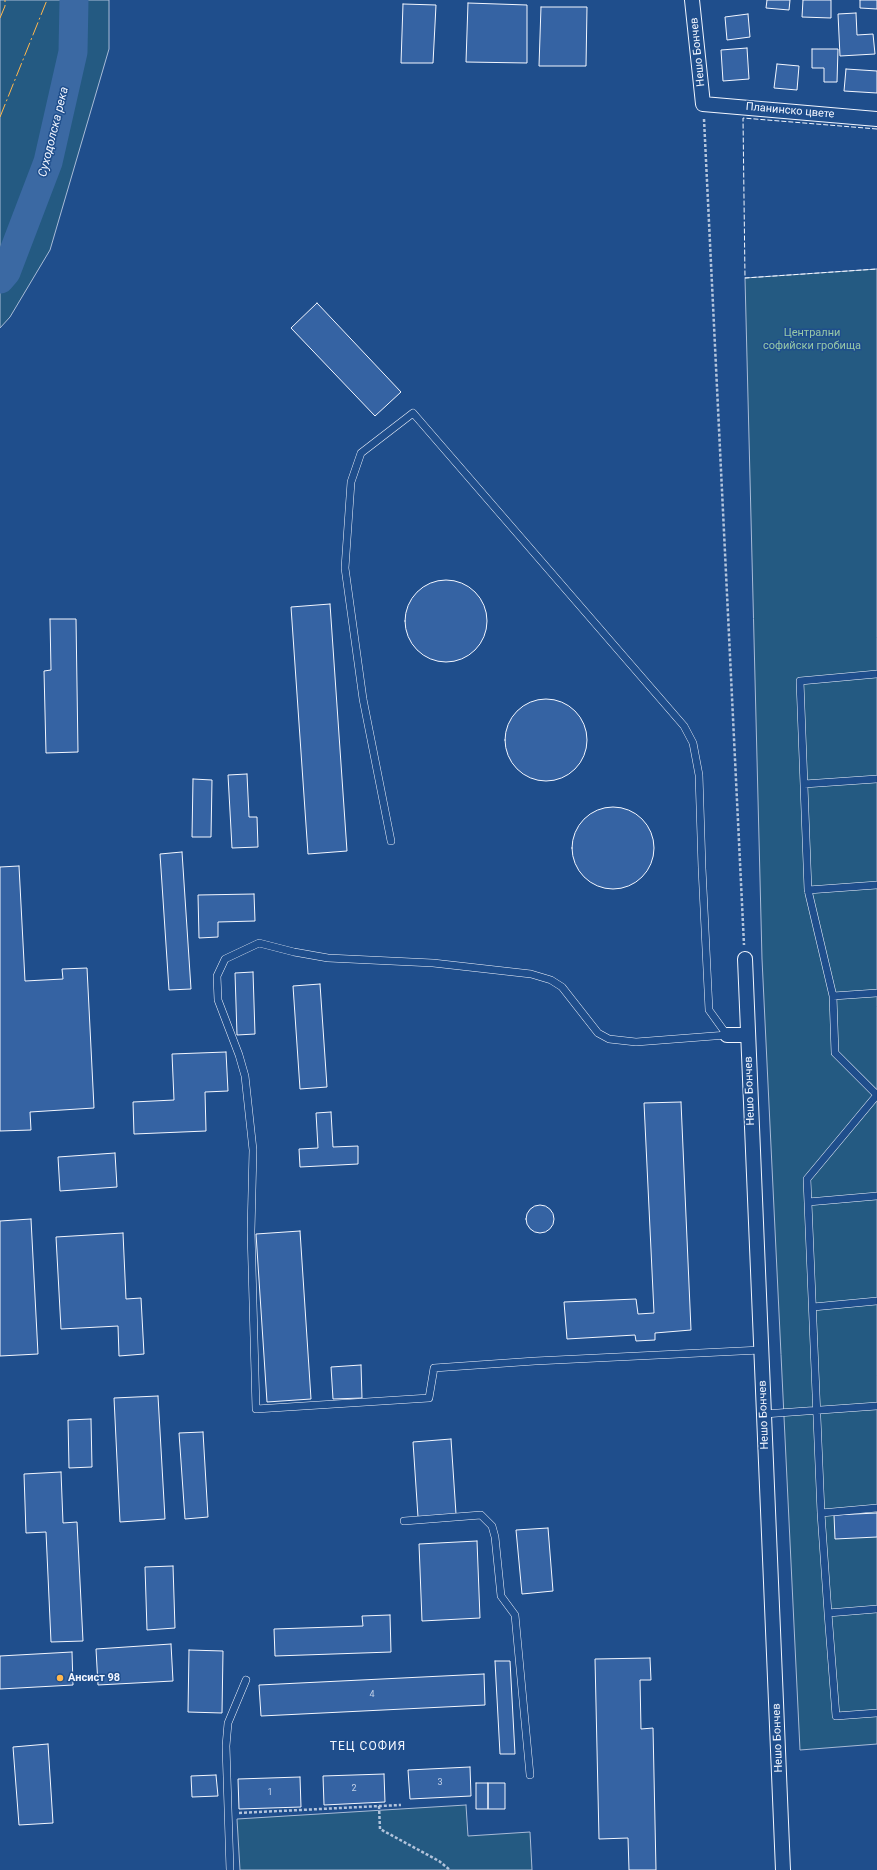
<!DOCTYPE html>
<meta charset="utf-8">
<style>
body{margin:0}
canvas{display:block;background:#1f4e8c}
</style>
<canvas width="877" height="1870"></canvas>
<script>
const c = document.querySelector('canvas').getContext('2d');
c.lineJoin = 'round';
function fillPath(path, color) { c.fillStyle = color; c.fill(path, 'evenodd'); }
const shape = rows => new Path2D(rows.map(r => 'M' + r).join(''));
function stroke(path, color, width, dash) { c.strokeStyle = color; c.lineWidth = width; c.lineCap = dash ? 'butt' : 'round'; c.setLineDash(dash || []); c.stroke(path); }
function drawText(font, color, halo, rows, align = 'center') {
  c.font = font + ' Roboto,sans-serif'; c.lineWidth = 3; c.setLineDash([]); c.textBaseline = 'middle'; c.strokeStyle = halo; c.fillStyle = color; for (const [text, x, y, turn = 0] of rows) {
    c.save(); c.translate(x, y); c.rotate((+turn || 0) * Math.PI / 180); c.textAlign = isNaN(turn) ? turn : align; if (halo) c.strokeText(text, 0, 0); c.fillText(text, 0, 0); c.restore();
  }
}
const green = shape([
 [0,0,109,0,109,49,50,250,10,317,0,328,0,0],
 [877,269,877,1744,800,1750,762,959,745,278,877,269],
 [466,1805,468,1836,530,1832,532,1870,240,1870,237,1819,466,1805]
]);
const river = shape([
 [0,279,6,272,48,162,73,52,74,0]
]);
const building = shape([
 [767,0,790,0,789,10,766,8,767,0],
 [803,0,831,0,831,18,802,17,803,0],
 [860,0,877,0,877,9,860,8,860,0],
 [468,3,527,5,527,63,466,62,468,3],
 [403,4,436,5,433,63,401,63,403,4],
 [541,7,587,7,586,66,539,66,541,7],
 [856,13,857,35,873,34,875,54,840,56,838,14,856,13],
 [748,14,750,37,727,40,725,17,748,14],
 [747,48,749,79,723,81,721,50,747,48],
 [812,49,838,49,837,82,824,82,824,68,812,68,812,49],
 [777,64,799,66,797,90,774,88,777,64],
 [846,69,877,71,877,93,844,91,846,69],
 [317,303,401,392,375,416,291,328,317,303],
 '405 621a41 41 0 1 1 82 0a41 41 0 1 1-82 0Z',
 [330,604,347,851,308,854,291,607,330,604],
 [50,619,76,619,78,752,46,753,44,671,51,670,50,619],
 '505 740a41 41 0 1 1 82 0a41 41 0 1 1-82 0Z',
 [247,774,249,817,257,817,258,847,232,848,228,775,247,774],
 [193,779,212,780,211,837,192,837,193,779],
 '572 848a41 41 0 1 1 82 0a41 41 0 1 1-82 0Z',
 [182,852,191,989,169,990,160,854,182,852],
 [19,866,25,981,63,979,62,969,87,968,94,1108,30,1112,31,1130,0,1131,0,867,19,866],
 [254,894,255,921,218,922,218,937,199,938,198,895,254,894],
 [253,972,255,1034,237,1035,235,973,253,972],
 [320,984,327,1087,300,1089,293,986,320,984],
 [226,1052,228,1091,205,1092,206,1131,134,1134,133,1102,174,1100,172,1054,226,1052],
 [681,1102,691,1330,655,1333,655,1340,636,1341,635,1335,567,1339,564,1302,636,1299,638,1314,654,1313,644,1103,681,1102],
 [331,1112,333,1147,358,1146,358,1164,300,1167,299,1149,318,1148,316,1113,331,1112],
 [115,1153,117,1187,60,1191,58,1157,115,1153],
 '526 1219a14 14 0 1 1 28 0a14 14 0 1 1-28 0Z',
 [31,1219,38,1354,0,1356,0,1221,31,1219],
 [300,1231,311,1399,267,1402,256,1234,300,1231],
 [123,1233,126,1299,141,1298,144,1354,119,1356,118,1326,61,1329,56,1237,123,1233],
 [361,1365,362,1398,333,1399,331,1367,361,1365],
 [158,1396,165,1519,120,1522,114,1398,158,1396],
 [91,1419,92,1467,69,1468,68,1420,91,1419],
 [203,1432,208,1517,185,1519,179,1433,203,1432],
 [451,1439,456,1514,418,1517,413,1442,451,1439],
 [61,1472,63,1523,77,1522,83,1641,51,1642,46,1532,26,1533,24,1474,61,1472],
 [877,1513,877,1537,835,1539,834,1515,877,1513],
 [548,1528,553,1591,522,1594,516,1530,548,1528],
 [477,1541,480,1618,422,1621,419,1544,477,1541],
 [173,1566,175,1628,147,1630,145,1567,173,1566],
 [390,1615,391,1652,275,1656,274,1629,363,1626,362,1616,390,1615],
 [171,1644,173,1681,98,1685,96,1649,171,1644],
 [189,1650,223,1651,222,1713,188,1712,189,1650],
 [72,1652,73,1685,0,1689,0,1656,72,1652],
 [650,1658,651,1680,640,1680,641,1729,653,1728,656,1870,629,1870,628,1838,599,1839,595,1659,650,1658],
 [495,1661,510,1661,515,1754,500,1754,495,1661],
 [484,1674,485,1705,261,1716,259,1685,484,1674],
 [48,1744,53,1823,19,1825,13,1747,48,1744],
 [470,1767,471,1796,410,1799,408,1770,470,1767],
 [384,1774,385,1802,324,1805,323,1776,384,1774],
 [216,1775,218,1796,192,1797,191,1776,216,1775],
 [300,1777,301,1807,239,1809,238,1779,300,1777],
 [476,1783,488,1783,488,1809,476,1809,476,1783],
 [488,1783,505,1783,505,1809,488,1809,488,1783]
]);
const path = shape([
 [704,119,744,945],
 [379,1806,380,1829,439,1861,450,1870],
 [239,1813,401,1805]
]);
const service = shape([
 [804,784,877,779],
 [391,841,363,699,345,568,351,482,361,453,413,413,684,726,693,743,699,775,702,868,709,1010,727,1035],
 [808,890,877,885],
 [833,996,877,993],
 [727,1035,636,1042,609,1039,598,1033,562,987,551,980,531,974,433,963,328,958,294,952,259,943,225,959,217,976,218,1000,239,1055,245,1076,253,1150,251,1231,256,1409,429,1398,434,1368,535,1361,761,1350],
 [877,1095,835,1053,833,996,808,890,800,681,877,674],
 [808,1202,877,1196],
 [813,1307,877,1301],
 [764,1414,877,1406],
 [877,1508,821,1513,828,1613,877,1609],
 [821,1513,807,1179,877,1095],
 [404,1521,481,1515,492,1526,495,1537,501,1596,515,1615,530,1775],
 [828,1613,836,1716,877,1713],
 [230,1870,226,1746,228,1723,246,1680]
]);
const minor = shape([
 [692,0,703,104,877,119],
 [745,959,783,1870],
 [727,1035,748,1035]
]);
const fence = shape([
 [877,129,743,118,745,278,877,269]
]);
const power = shape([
 [0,18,5,6,5,0],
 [0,117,47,0]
]);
const markers = [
 [60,1678,4,"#ffb74d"]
];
const numberNames = [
 ["4",372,1695],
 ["3",440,1783],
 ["2",354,1789],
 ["1",270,1793]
];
const streetNames = [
 ["Нешо Бончев",698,52,-96],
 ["Планинско цвете",790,111,5],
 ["Нешо Бончев",750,1091,-92],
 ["Нешо Бончев",764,1415,-92],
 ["Нешо Бончев",778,1738,-92]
];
const parkNames = [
 ["Централни",812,333],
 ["софийски гробища",812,346]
];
const poiNames = [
 ["Ансист 98",68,1678]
];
const waterNames = [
 ["Суходолска река",54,132,-76]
];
const neighbourhoodNames = [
 ["ТЕЦ СОФИЯ",368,1747]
];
fillPath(green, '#245a82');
stroke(green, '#a8bbd7', 1);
stroke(river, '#3b69a3', 29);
fillPath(building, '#3563a3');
stroke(building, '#f2f6ff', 1);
stroke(service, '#f2f6ff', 8);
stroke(minor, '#f2f6ff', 16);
stroke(path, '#b3c4dc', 2.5, [3, 2]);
stroke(service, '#1f4e8c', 7);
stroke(minor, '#1f4e8c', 14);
stroke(fence, '#f2f6ff', 1, [5, 2]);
stroke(power, '#ffb74d', 1, [14, 3, 2, 3]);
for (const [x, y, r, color] of markers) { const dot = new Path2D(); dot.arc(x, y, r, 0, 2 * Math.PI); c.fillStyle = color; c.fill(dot); stroke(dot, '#1f4e8c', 1.5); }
drawText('9px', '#c3d1e8', null, numberNames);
drawText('11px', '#f2f6ff', '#1f4e8c', streetNames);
drawText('11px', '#97c8a6', '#1f4e8c', parkNames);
drawText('bold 11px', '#f2f6ff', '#1f4e8c', poiNames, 'left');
drawText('italic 12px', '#f2f6ff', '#1f4e8c', waterNames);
c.letterSpacing = '1px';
drawText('12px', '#f2f6ff', '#1f4e8c', neighbourhoodNames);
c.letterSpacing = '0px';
</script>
